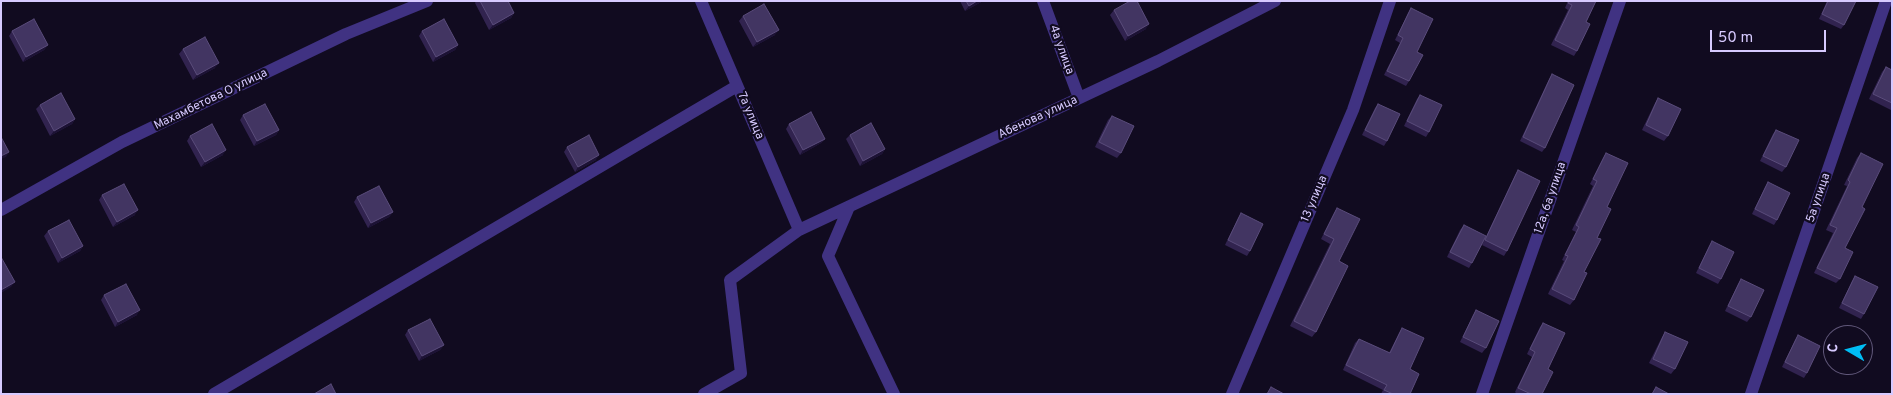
<!DOCTYPE html>
<meta charset="utf-8">
<style>
body{margin:0}
#map{position:relative;width:1893px;height:395px;overflow:hidden;background:#110b20;font-family:Overpass,sans-serif}
canvas{display:block}
.frame{position:absolute;inset:0;border:2px solid #d7caff;pointer-events:none}
.north{position:absolute;left:1823px;top:325px;width:50px;height:50px;box-sizing:border-box;background:#110b20;border:1px solid #605779;border-radius:50%;rotate:278deg;font-size:14px;font-weight:700;line-height:20px;text-align:center;color:#d7caff}
.north::after{content:'';display:block;margin:auto;width:18px;height:22px;background:#00bdf5;clip-path:polygon(50% 0,100% 100%,50% 72%,0 100%)}
.scale{position:absolute;left:1710px;top:30px;width:116px;height:22px;box-sizing:border-box;border:2px solid #d7caff;border-top:0;padding-left:6px;font-size:15px;line-height:18px;white-space:nowrap;color:#d7caff;-webkit-text-stroke:4px #110b20;paint-order:stroke}
</style>
<div id="map">
<canvas width="1893" height="395"></canvas>
<div class="frame"></div>
<div class="north">С</div>
<div class="scale">50 m</div>
</div>
<script>
const c = document.querySelector('canvas').getContext('2d');
c.lineJoin = 'round';
const shape = rows => new Path2D(rows.map(r => 'M' + r).join(''));
function stroke(path, color, width, dash) { c.strokeStyle = color; c.lineWidth = width; c.lineCap = dash ? 'butt' : 'round'; c.setLineDash(dash || []); c.stroke(path); }
function fillPath(path, color) { c.fillStyle = color; c.fill(path, 'evenodd'); }
function drawText(font, color, halo, rows, align = 'center') {
  c.font = font + ' Overpass,sans-serif'; c.lineWidth = 4.5; c.setLineDash([]); c.textBaseline = 'middle'; c.strokeStyle = halo; c.fillStyle = color; for (const [text, x, y, turn = 0] of rows) {
    c.save(); c.translate(x, y); c.rotate((+turn || 0) * Math.PI / 180); c.textAlign = isNaN(turn) ? turn : align; if (halo) c.strokeText(text, 0, 0); c.fillText(text, 0, 0); c.restore();
  }
}
const minor = shape([
 [701,1,799,230],
 [1043,1,1079,98],
 [849,207,828,256,894,394],
 [1,210,122,142,346,34,427,1],
 [214,394,737,86],
 [704,394,741,373,730,280,799,230,1158,61,1275,1],
 [1232,394,1353,110,1390,1],
 [1482,394,1620,1],
 [1751,394,1886,1]
]);
const wall = shape([
 [476,1,508,1,514,13,511,18,489,30,475,3],
 [960,1,983,1,965,11],
 [1568,1,1596,1,1586,22,1577,51,1574,56,1551,45,1568,10,1565,8],
 [1827,1,1856,1,1844,25,1841,29,1819,19],
 [1411,8,1417,52,1409,81,1406,86,1384,75,1400,43,1395,40,1408,13],
 [1114,10,1146,29,1125,41,1110,15],
 [743,16,775,35,753,47,739,21],
 [12,31,48,45,44,50,23,62,9,36],
 [422,31,458,45,455,50,433,62,419,36],
 [183,49,215,68,193,80,179,54],
 [1886,67,1892,70,1891,110,1869,99,1882,72],
 [1552,74,1545,148,1542,152,1520,141,1549,79],
 [1420,95,1429,132,1426,137,1404,126,1417,99],
 [1658,98,1668,136,1664,141,1642,130,1655,103],
 [1378,104,1387,141,1384,146,1362,135,1375,108],
 [40,105,75,119,72,124,50,136,36,109],
 [243,115,279,130,276,135,254,146,240,120],
 [1112,116,1121,153,1117,158,1095,147,1108,120],
 [789,124,825,139,821,143,800,155,786,129],
 [1776,130,1786,167,1782,172,1760,161,1773,134],
 [850,135,885,149,882,154,860,166,846,139],
 [190,136,223,155,201,167,187,141],
 [567,147,596,160,575,172,564,152],
 [1606,153,1607,207,1584,272,1574,300,1570,305,1548,294,1564,261,1562,260,1576,232,1572,230,1593,186,1590,184,1603,158],
 [1861,153,1862,207,1845,248,1840,279,1836,283,1814,273,1833,233,1826,230,1847,186,1844,185,1857,158],
 [1518,170,1507,251,1504,256,1482,245,1515,175],
 [1768,182,1777,220,1774,225,1752,214,1765,187],
 [102,195,135,215,113,227,99,200],
 [357,197,393,212,389,217,368,228,354,202],
 [1337,208,1339,261,1316,332,1312,337,1290,326,1330,244,1321,239,1334,213],
 [1241,213,1250,251,1247,256,1225,245,1238,218],
 [1464,225,1472,263,1469,268,1447,257,1460,230],
 [48,231,83,246,80,251,58,263,44,236],
 [1712,241,1721,279,1718,284,1696,273,1709,246],
 [1855,276,1864,314,1861,319,1839,308,1852,281],
 [1741,279,1751,317,1747,322,1725,311,1738,284],
 [104,295,137,315,115,327,101,300],
 [1476,310,1486,348,1482,353,1460,342,1473,315],
 [1543,323,1548,369,1542,394,1517,394,1515,392,1532,357,1527,354,1540,327],
 [1402,328,1410,369,1410,394,1381,394,1383,390,1343,370,1355,343,1359,339,1389,353,1399,333],
 [408,330,444,345,440,350,419,361,405,335],
 [1665,332,1675,369,1671,374,1649,363,1662,337],
 [1798,335,1807,373,1804,378,1782,367,1795,340]
]);
const shadedWall = shape([
 [977,1,983,1,965,11,969,6],
 [514,13,511,18,489,30,493,25],
 [1149,24,1146,29,1125,41,1128,36],
 [779,30,775,35,753,47,757,42],
 [48,45,44,50,23,62,26,57],
 [458,45,455,50,433,62,436,57],
 [219,63,215,68,193,80,197,75],
 [75,119,72,124,50,136,54,131],
 [279,130,276,135,254,146,257,141],
 [825,139,821,143,800,155,803,150],
 [885,149,882,154,860,166,863,161],
 [226,150,223,155,201,167,205,162],
 [9,152,6,157,1,159,1,156],
 [599,155,596,160,575,172,578,167],
 [138,210,135,215,113,227,117,222],
 [393,212,389,217,368,228,371,223],
 [83,246,80,251,58,263,62,258],
 [15,282,11,287,1,293,1,290],
 [140,310,137,315,115,327,118,322],
 [444,345,440,350,419,361,422,356]
]);
const building = shape([
 [480,1,508,1,514,13,493,25,480,1],
 [966,1,977,1,969,6,966,1],
 [1130,1,1137,1,1149,24,1128,36,1114,10,1130,1],
 [1569,1,1596,1,1586,22,1590,24,1577,51,1555,40,1572,5,1568,3,1569,1],
 [1828,1,1856,1,1844,25,1822,14,1828,1],
 [764,4,779,30,757,42,743,16,764,4],
 [1411,8,1433,19,1417,52,1423,55,1409,81,1387,71,1403,38,1398,35,1411,8],
 [34,19,48,45,26,57,12,31,34,19],
 [444,19,458,45,436,57,422,31,444,19],
 [205,37,219,63,197,75,183,49,205,37],
 [1886,67,1892,70,1892,103,1873,94,1886,67],
 [1552,74,1574,85,1545,148,1523,137,1552,74],
 [61,93,75,119,54,131,40,105,61,93],
 [1420,95,1442,105,1429,132,1407,121,1420,95],
 [1658,98,1681,109,1668,136,1646,125,1658,98],
 [265,104,279,130,257,141,243,115,265,104],
 [1378,104,1400,114,1387,141,1365,130,1378,104],
 [811,112,825,139,803,150,789,124,811,112],
 [1112,116,1134,126,1121,153,1099,142,1112,116],
 [871,123,885,149,863,161,850,135,871,123],
 [212,124,226,150,205,162,190,136,212,124],
 [1776,130,1799,140,1786,167,1763,156,1776,130],
 [589,135,599,155,578,167,567,147,589,135],
 [1,137,9,152,1,156,1,137],
 [1606,153,1628,163,1607,207,1611,209,1597,238,1601,239,1584,272,1587,273,1574,300,1552,289,1568,256,1565,255,1579,227,1576,225,1597,181,1593,179,1606,153],
 [1861,153,1883,164,1862,207,1865,209,1845,248,1853,252,1840,279,1817,268,1837,228,1830,225,1850,182,1848,180,1861,153],
 [1518,170,1540,181,1507,251,1485,240,1518,170],
 [1768,182,1790,193,1777,220,1755,209,1768,182],
 [124,184,138,210,117,222,102,195,124,184],
 [379,186,393,212,371,223,357,197,379,186],
 [1337,208,1360,219,1339,261,1348,266,1316,332,1294,321,1334,239,1324,234,1337,208],
 [1241,213,1263,224,1250,251,1228,240,1241,213],
 [69,220,83,246,62,258,48,231,69,220],
 [1464,225,1486,236,1472,263,1450,252,1464,225],
 [1712,241,1734,252,1721,279,1699,268,1712,241],
 [1,257,15,282,1,290,1,257],
 [1855,276,1878,287,1864,314,1842,303,1855,276],
 [1741,279,1764,290,1751,317,1728,306,1741,279],
 [126,284,140,310,118,322,104,295,126,284],
 [1476,310,1499,321,1486,348,1463,337,1476,310],
 [430,319,444,345,422,356,408,330,430,319],
 [1543,323,1565,333,1548,369,1553,372,1542,394,1531,394,1518,388,1535,352,1530,349,1543,323],
 [1402,328,1424,338,1410,369,1419,374,1410,394,1393,394,1384,390,1387,385,1346,365,1359,339,1390,353,1402,328],
 [1665,332,1688,342,1675,369,1653,359,1665,332],
 [1798,335,1820,346,1807,373,1785,362,1798,335],
 [331,384,336,394,314,394,331,384],
 [1271,387,1284,394,1267,394,1271,387],
 [1656,387,1669,394,1652,394,1656,387]
]);
const streetNames = [
 ["4а улица",1061,50,70],
 ["Махамбетова О улица",211,100,-26],
 ["7а улица",750,116,67],
 ["Абенова улица",1038,118,-25],
 ["12а, 6а улица",1551,198,-71],
 ["5а улица",1819,198,-71],
 ["13 улица",1315,199,-67]
];
stroke(minor, '#403282', 12);
fillPath(wall, '#31234f');
fillPath(shadedWall, '#1c1234');
fillPath(building, '#423562');
stroke(building, '#5a4c7b', 1);
drawText('12px', '#d7caff', '#110b20', streetNames);
</script>
